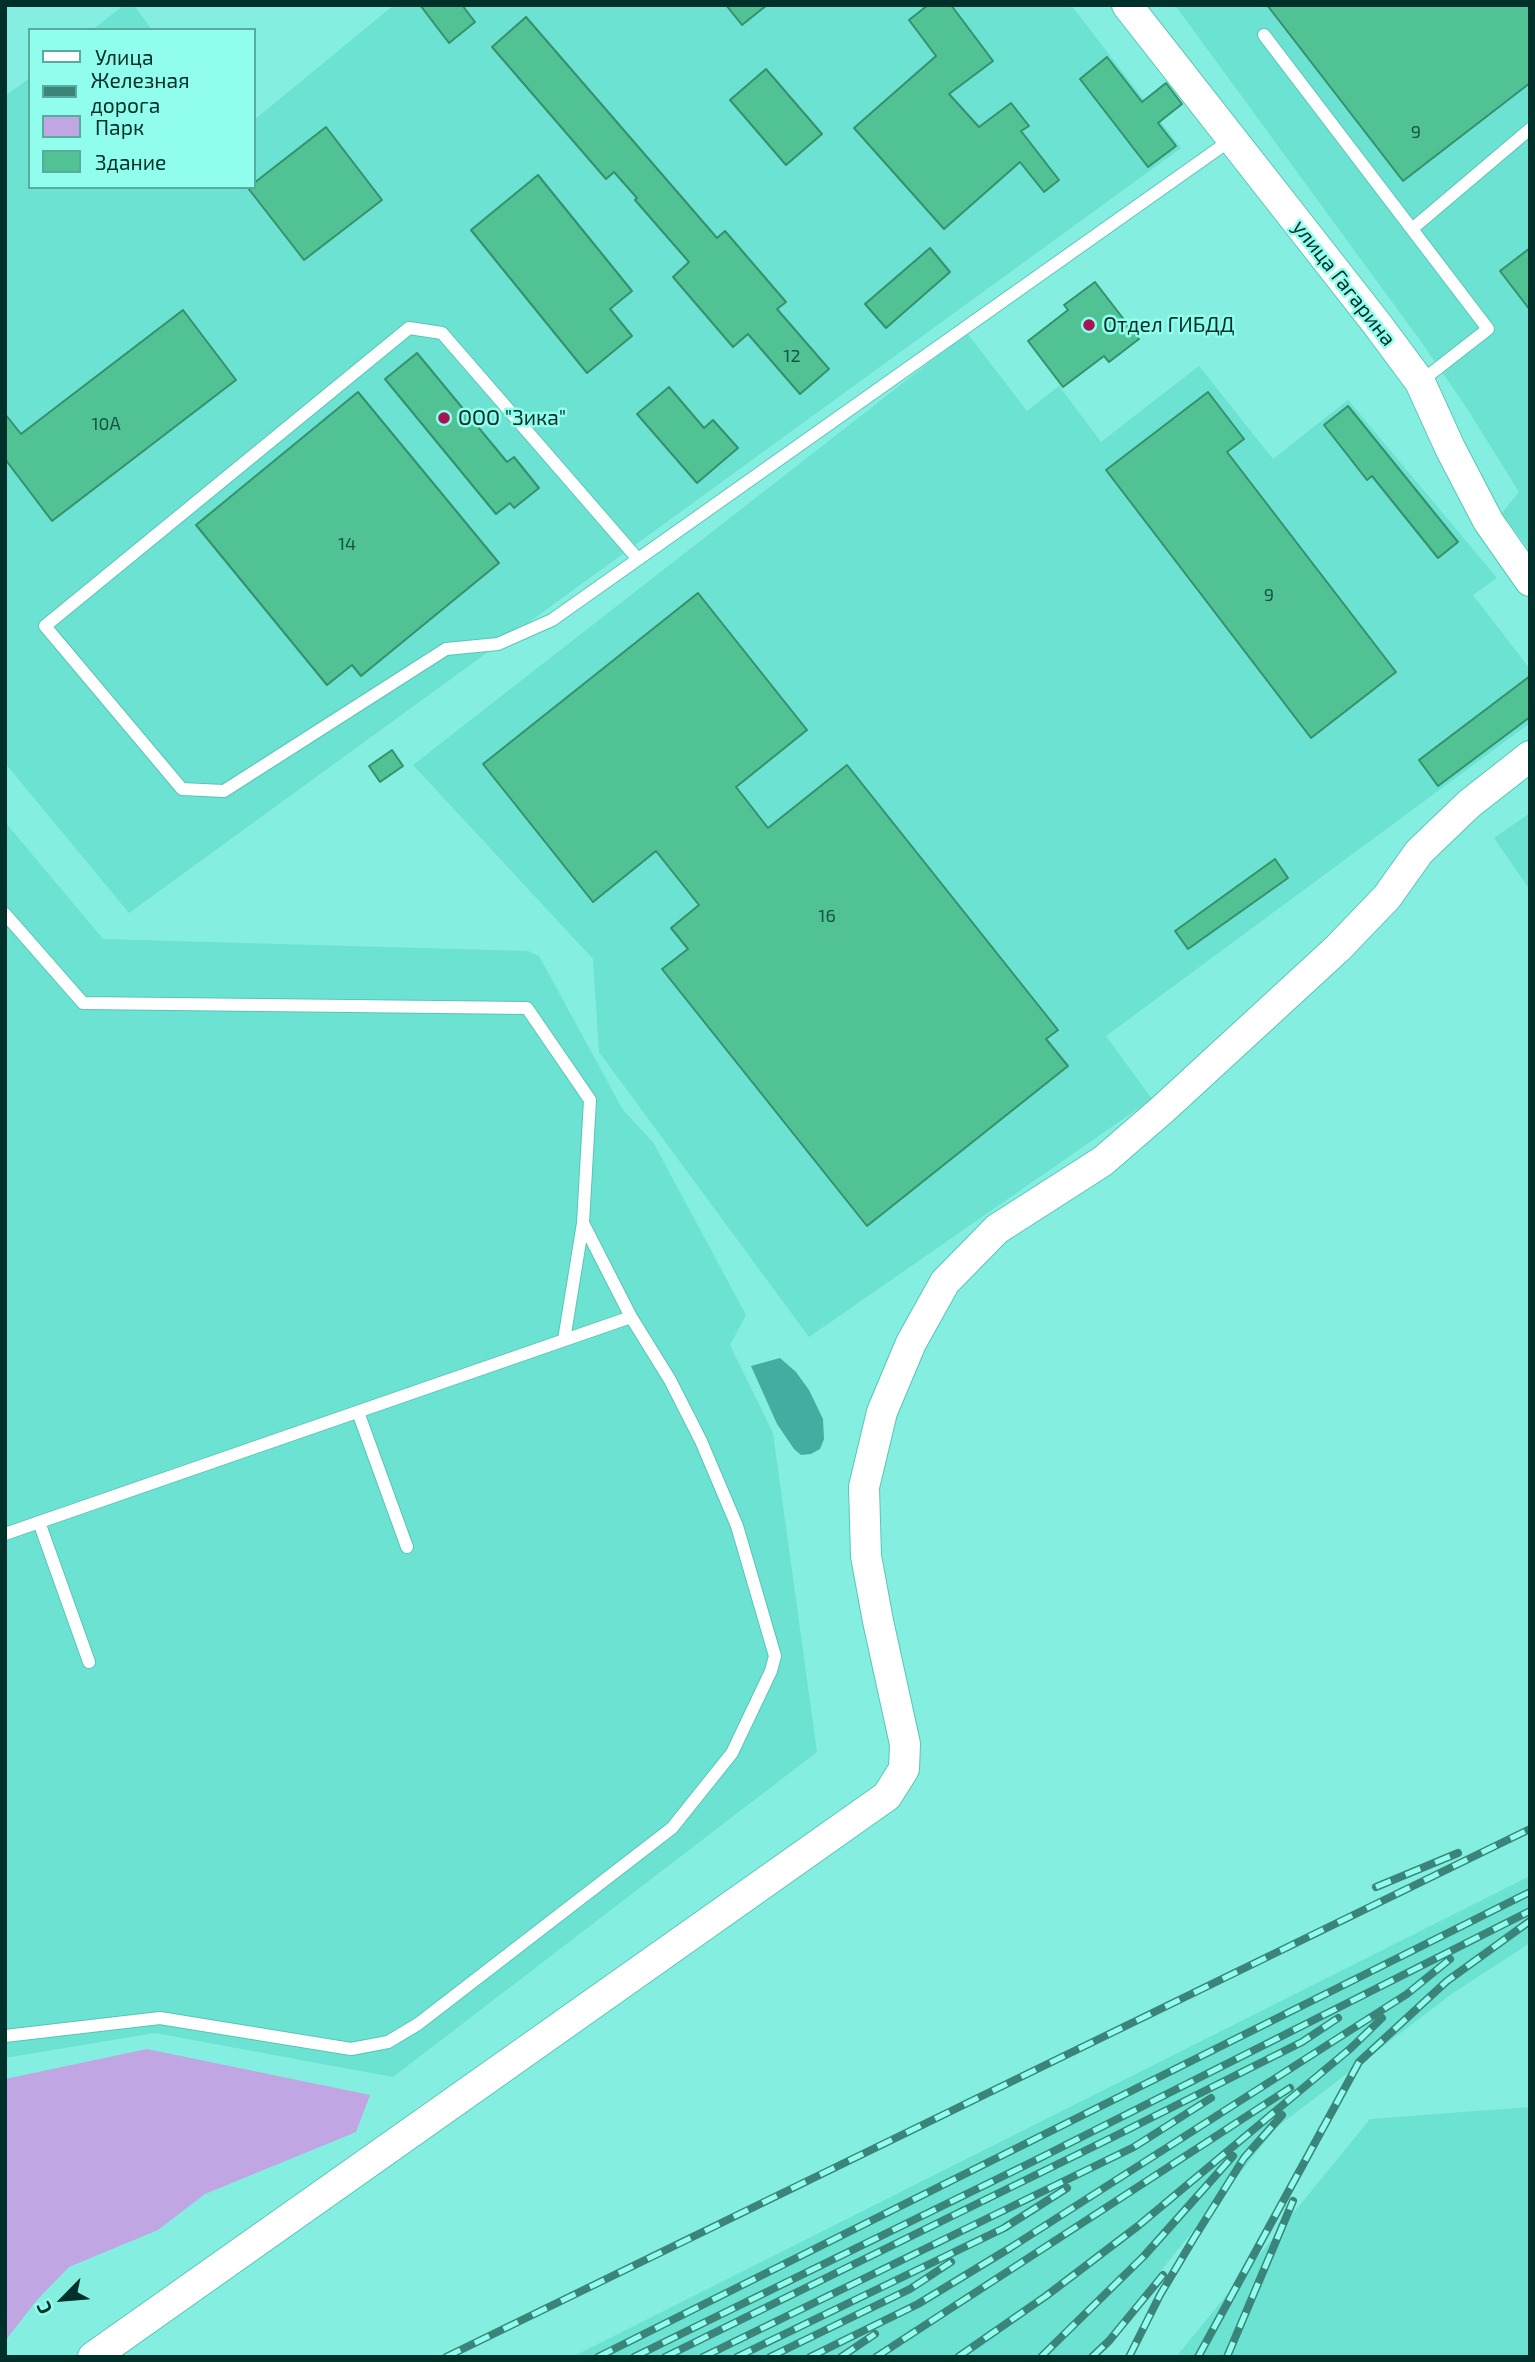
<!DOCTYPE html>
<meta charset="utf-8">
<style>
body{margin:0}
#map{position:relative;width:1535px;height:2362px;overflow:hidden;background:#84efe0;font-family:"Exo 2",sans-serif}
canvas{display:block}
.frame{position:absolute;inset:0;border:7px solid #00302a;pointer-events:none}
.legend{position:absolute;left:28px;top:28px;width:228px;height:161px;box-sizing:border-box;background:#91fded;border:2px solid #57ab9f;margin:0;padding:9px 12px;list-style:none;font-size:21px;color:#00302a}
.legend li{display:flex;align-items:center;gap:14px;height:35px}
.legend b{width:35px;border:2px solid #57ab9f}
.north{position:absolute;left:28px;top:2264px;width:70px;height:70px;-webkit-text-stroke:5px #91fded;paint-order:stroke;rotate:245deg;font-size:19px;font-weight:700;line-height:28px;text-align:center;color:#00302a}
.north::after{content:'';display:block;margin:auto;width:24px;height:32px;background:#00302a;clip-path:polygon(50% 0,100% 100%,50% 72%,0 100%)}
</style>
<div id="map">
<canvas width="1535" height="2362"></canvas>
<div class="frame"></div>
<ul class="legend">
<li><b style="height:9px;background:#fff"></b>Улица</li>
<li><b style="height:9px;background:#3a847a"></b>Железная дорога</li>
<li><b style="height:19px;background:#c0a6e3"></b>Парк</li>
<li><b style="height:19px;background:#50c294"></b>Здание</li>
</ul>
<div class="north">С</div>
</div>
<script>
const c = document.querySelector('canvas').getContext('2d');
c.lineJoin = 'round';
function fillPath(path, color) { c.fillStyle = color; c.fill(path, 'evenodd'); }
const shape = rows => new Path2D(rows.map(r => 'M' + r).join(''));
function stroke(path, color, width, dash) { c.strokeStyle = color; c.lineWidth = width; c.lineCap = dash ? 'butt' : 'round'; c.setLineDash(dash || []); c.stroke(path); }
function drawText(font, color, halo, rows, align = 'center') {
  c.font = font + ' "Exo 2",sans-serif'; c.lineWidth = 5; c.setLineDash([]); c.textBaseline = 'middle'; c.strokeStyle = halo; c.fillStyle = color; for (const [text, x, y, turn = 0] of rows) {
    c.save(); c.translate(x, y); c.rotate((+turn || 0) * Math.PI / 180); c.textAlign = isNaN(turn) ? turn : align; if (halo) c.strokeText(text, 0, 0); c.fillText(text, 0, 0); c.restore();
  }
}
const built = shape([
 [124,5,134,5,152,30,92,30],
 [394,5,1071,5,1181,148,129,913,5,763,5,96,30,78,30,187,254,187,254,120],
 [1175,5,1530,5,1530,551,1502,513,1519,492,1468,410,1422,343],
 [967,333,1027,411,1059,386,1101,442,1199,366,1273,459,1348,400,1497,578,1473,595,1530,669,1530,723,1106,1036,1152,1099,809,1337,599,1052,593,959,413,765],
 [1530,813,1530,890,1494,838],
 [5,822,103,939,528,951,539,956,623,1110,653,1142,746,1315,730,1345,773,1433,817,1752,393,2077,155,2033,5,2058],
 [1530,1876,1530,1943,1453,1993,1277,2127,1101,2345,1087,2357,572,2357],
 [1530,2107,1530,2357,1176,2357,1370,2119]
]);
const green = shape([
 [147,2049,370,2095,356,2132,205,2194,158,2230,69,2267,37,2300,5,2341,5,2079]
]);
const water = shape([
 [780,1358,796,1372,809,1390,823,1419,824,1439,820,1449,811,1454,801,1455,794,1449,777,1424,751,1366]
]);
const building = shape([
 [420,5,462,5,475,22,449,43,420,5],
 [726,5,767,5,742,25,726,5],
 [928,5,951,5,993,61,949,94,979,127,1011,103,1029,126,1021,131,1059,180,1044,192,1020,162,944,229,854,128,936,56,909,20,928,5],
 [1267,5,1530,5,1530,83,1403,181,1267,5],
 [526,17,717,238,725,231,786,302,777,309,829,369,800,394,748,334,733,347,673,277,689,262,635,200,637,198,614,172,606,179,492,47,526,17],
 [1107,57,1142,102,1166,83,1182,104,1158,123,1176,146,1148,167,1080,79,1107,57],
 [766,69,822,134,786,165,730,100,766,69],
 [326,127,382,200,304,260,248,188,254,187,254,183,326,127],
 [538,175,632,291,610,309,632,336,587,373,471,230,538,175],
 [930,248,950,272,886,328,865,304,930,248],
 [1530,248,1530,310,1500,271,1530,248],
 [1095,282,1139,339,1109,362,1104,356,1063,387,1028,341,1068,310,1064,305,1095,282],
 [183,310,236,380,52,521,5,459,5,414,21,434,183,310],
 [417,353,507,462,514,457,539,488,514,508,510,503,496,514,385,379,417,353],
 [669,387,704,428,713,420,738,448,697,483,637,414,669,387],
 [358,392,499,563,361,676,352,665,327,685,196,525,358,392],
 [1208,392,1244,439,1227,452,1396,672,1311,738,1106,470,1208,392],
 [1348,406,1458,542,1438,558,1372,476,1367,480,1324,425,1348,406],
 [698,593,807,730,736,787,768,828,847,765,1058,1030,1046,1039,1068,1066,867,1226,662,969,688,949,671,928,699,905,656,851,593,902,483,764,698,593],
 [1530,676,1530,717,1438,786,1419,760,1530,676],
 [392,750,403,766,380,782,369,766,392,750],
 [1275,859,1288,878,1188,949,1175,931,1275,859]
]);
const service = shape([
 [1264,35,1488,329,1420,382],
 [1412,229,1530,129],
 [637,558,442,333,409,328,45,626,182,789,224,791,446,649,498,644,552,620,1232,139],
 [5,914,83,1003,527,1008,590,1100,583,1223,564,1340],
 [358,1412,407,1547],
 [39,1522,89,1662],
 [5,1534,631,1317],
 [5,2036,160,2018,351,2049,388,2042,418,2024,672,1828,732,1753,771,1671,775,1656,737,1526,701,1441,670,1380,631,1317,583,1223]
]);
const tertiary = shape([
 [1127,5,1377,324,1420,382,1450,448,1488,521,1530,581],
 [93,2357,887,1796,904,1769,905,1744,878,1621,866,1556,864,1487,882,1412,911,1343,945,1282,997,1229,1103,1161,1163,1109,1338,948,1387,897,1419,852,1469,804,1530,756]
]);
const rail = shape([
 [1376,1887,1458,1853],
 [446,2357,1530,1829],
 [598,2357,1530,1892],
 [634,2357,1034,2161,1530,1911],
 [665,2357,1113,2137,1302,2042,1338,2018],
 [703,2357,1134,2147,1211,2098],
 [737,2357,1004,2228,1067,2188],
 [770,2357,910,2289,951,2262],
 [810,2357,918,2304,1010,2248,1407,1994,1450,1959],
 [841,2357,875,2334],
 [876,2357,1290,2088],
 [958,2357,1046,2296,1138,2226,1351,2048,1382,2018],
 [1041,2357,1144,2256,1233,2156],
 [1092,2357,1109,2341,1163,2275],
 [1129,2357,1160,2295,1194,2238,1244,2158,1282,2115],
 [1198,2357,1359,2062,1447,1981,1530,1921],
 [1227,2357,1293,2201]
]);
const markers = [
 [1089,325,7,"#a61451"],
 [444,418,7,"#a61451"]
];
const numberNames = [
 ["9",1416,132],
 ["12",792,356],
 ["10А",106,424],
 ["14",347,544],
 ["9",1269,595],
 ["16",827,916]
];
const streetNames = [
 ["улица Гагарина",1344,283,52]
];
const poiNames = [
 ["Отдел ГИБДД",1103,325],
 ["ООО \"Зика\"",458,418]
];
fillPath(built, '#6be2d2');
fillPath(green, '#c0a6e3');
fillPath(water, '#42ada0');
fillPath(building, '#50c294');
stroke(building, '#35906c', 2);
stroke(service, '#58c5b7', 14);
stroke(tertiary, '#58c5b7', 32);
stroke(service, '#fff', 12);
stroke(tertiary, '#fff', 30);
stroke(rail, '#3a847a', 8);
stroke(rail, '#91fded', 5, [16]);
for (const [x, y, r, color] of markers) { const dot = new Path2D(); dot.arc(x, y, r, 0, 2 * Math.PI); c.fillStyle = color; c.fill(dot); stroke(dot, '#91fded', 2.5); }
drawText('18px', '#145444', null, numberNames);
drawText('21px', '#00302a', '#91fded', streetNames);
drawText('21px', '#00302a', '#91fded', poiNames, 'left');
</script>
